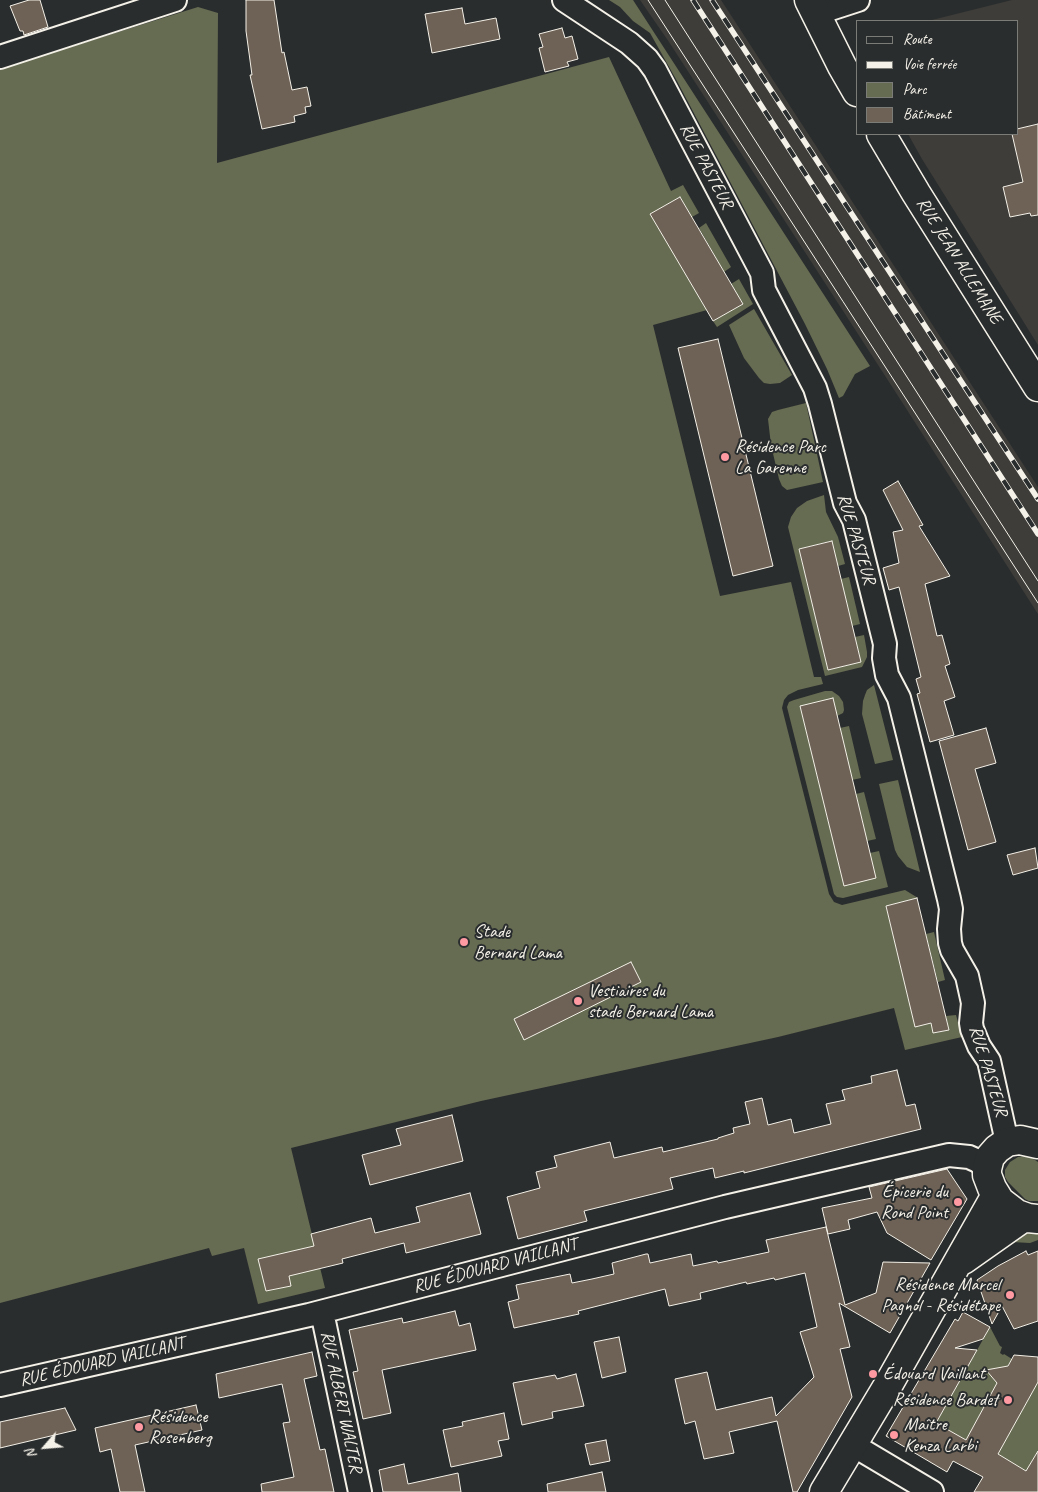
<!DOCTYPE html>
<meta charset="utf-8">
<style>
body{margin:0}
#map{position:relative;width:1038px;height:1492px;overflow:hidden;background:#2a2d2e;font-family:Caveat,sans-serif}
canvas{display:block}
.legend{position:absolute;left:856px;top:20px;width:162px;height:115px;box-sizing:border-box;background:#2a2d2e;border:1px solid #7b7b78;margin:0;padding:6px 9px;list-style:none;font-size:15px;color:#f4f1e8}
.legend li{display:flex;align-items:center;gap:10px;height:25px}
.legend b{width:25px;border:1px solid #7b7b78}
.north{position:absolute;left:20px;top:1422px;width:50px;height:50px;-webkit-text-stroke:4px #2a2d2e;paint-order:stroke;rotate:243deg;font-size:14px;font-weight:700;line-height:20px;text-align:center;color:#f4f1e8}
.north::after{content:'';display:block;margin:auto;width:18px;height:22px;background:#f4f1e8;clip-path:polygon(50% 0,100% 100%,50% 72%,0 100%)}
</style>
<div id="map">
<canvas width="1038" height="1492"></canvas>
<ul class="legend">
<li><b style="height:6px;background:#2a2d2e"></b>Route</li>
<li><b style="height:6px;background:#f4f1e8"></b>Voie ferrée</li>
<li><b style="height:14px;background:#666c52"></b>Parc</li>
<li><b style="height:14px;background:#6e6155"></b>Bâtiment</li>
</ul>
<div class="north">N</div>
</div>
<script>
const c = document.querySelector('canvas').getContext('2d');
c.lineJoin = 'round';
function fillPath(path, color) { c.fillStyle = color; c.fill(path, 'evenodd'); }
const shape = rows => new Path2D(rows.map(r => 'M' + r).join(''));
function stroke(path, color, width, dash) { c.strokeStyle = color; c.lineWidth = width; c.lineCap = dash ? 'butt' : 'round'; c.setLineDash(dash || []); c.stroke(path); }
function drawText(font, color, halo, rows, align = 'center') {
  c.font = font + ' Caveat,sans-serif'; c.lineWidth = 4; c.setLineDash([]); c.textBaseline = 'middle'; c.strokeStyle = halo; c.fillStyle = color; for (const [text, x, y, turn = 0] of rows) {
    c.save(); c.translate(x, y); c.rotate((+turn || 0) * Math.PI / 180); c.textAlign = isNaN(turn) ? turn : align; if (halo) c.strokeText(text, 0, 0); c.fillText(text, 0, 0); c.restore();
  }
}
const built = shape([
 [640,0,721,0,1038,487,1038,614,891,385,669,42],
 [1012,0,1038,0,1038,345,922,159,908,134,1017,134,1017,21,928,21]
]);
const green = shape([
 [609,0,633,0,870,366,855,374,843,396,839,398,827,369,805,324,677,81,650,33,633,21,620,7],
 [198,7,218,13,217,163,609,57,671,191,683,185,699,213,692,217,680,197,651,214,707,310,653,325,720,596,791,582,814,677,821,677,823,684,798,690,788,695,784,700,782,708,829,894,834,902,842,905,905,890,918,898,886,906,915,1026,931,1023,934,1033,949,1030,946,1016,956,1015,962,1037,905,1050,894,1008,778,1037,481,1101,291,1148,325,1288,258,1304,244,1248,212,1256,209,1248,0,1303,0,69],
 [706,223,731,267,724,272,699,228],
 [739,279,753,304,717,327,713,321,743,304,731,284],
 [754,309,792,375,780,383,770,384,764,383,759,378,744,358,729,325],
 [806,403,823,482,787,490,782,486,779,479,771,445,768,419,772,412,778,410],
 [824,495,826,512,838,537,845,564,838,566,831,541,799,549,828,670,861,662,855,637,864,635,867,652,867,657,862,667,825,676,788,527,791,517,797,508,807,501],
 [849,577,860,624,852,626,841,579],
 [874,685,893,760,875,764,862,714,863,701,865,695,867,690],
 [825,691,832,691,839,696,843,702,844,710,843,713,837,716,800,706,844,885,870,853,879,851,888,887,843,898,837,897,834,894,787,707,789,702,794,700],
 [849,726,861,778,852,780,840,728],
 [898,780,920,872,907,867,898,856,895,850,879,784],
 [864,792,876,839,867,841,856,794],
 [934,932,945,980,938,982,926,934],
 [1025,1156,1032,1158,1038,1162,1038,1201,1029,1201,1025,1199,1008,1182,1005,1177,1005,1170,1010,1162,1018,1157],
 [1038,1228,1038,1240,1030,1243,1012,1242,1008,1235],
 [990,1327,1000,1346,1002,1347,1000,1353,1003,1355,1004,1354,1012,1359,1003,1373,998,1368,992,1369,991,1376,998,1382,966,1440,936,1423],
 [1038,1382,1038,1451,1031,1463,1029,1473,994,1452,1002,1446]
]);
const building = shape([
 [29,0,40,0,48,27,24,35,23,31,20,31,10,6,29,0],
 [246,0,274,0,282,53,284,52,292,90,307,87,311,106,305,107,306,113,294,116,295,122,262,129,250,75,252,75,246,31,246,0],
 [462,8,465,24,496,18,500,39,432,53,425,14,462,8],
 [562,28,565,38,572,36,578,59,567,62,569,66,545,72,539,48,543,47,539,34,562,28],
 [1038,124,1038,215,1031,216,1030,213,1010,217,1003,187,1023,182,1012,134,1017,134,1017,129,1038,124],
 [680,197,743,304,713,321,650,214,680,197],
 [718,339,773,566,733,576,678,348,718,339],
 [898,481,923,525,919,526,950,576,925,584,937,636,942,635,950,664,945,666,955,697,944,701,954,735,930,742,917,694,920,693,916,679,921,677,899,587,889,590,883,568,899,563,893,532,903,530,883,490,898,481],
 [832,541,861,662,828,670,799,549,832,541],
 [833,698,876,878,844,886,800,706,833,698],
 [986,728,996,763,975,769,996,842,968,850,939,741,986,728],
 [1035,848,1038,868,1013,875,1007,855,1035,848],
 [917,898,949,1030,933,1033,931,1023,915,1027,886,906,917,898],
 [631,962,641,982,524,1040,514,1019,631,962],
 [897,1070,906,1106,915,1104,921,1129,744,1173,744,1171,715,1178,713,1168,670,1178,673,1189,584,1211,587,1221,518,1239,507,1197,540,1188,536,1172,557,1167,554,1156,610,1142,614,1158,662,1147,663,1152,718,1139,718,1138,734,1133,733,1128,750,1124,745,1102,762,1098,768,1125,791,1119,794,1133,831,1124,826,1104,845,1100,842,1090,872,1083,871,1076,897,1070],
 [452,1115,463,1161,370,1185,362,1155,401,1145,396,1129,452,1115],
 [947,1169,967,1199,931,1260,887,1233,877,1212,848,1220,850,1229,828,1234,822,1208,872,1198,869,1187,947,1169],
 [470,1193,481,1234,406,1253,404,1243,342,1259,343,1263,289,1276,291,1286,266,1291,258,1259,314,1246,311,1234,371,1218,375,1233,420,1222,416,1207,470,1193],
 [826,1227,845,1305,876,1293,883,1262,930,1263,890,1333,839,1303,850,1347,840,1349,852,1397,797,1492,793,1492,777,1421,729,1432,734,1453,704,1459,695,1421,685,1424,675,1379,707,1372,716,1410,772,1397,776,1416,814,1377,800,1332,817,1327,805,1273,775,1280,774,1278,747,1284,746,1282,700,1293,701,1299,669,1306,665,1289,578,1311,579,1314,514,1328,508,1302,519,1299,516,1285,570,1274,572,1283,592,1279,614,1274,612,1263,646,1254,648,1254,650,1263,691,1254,693,1266,717,1261,718,1263,769,1252,766,1240,826,1227],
 [1026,1251,1028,1255,1038,1251,1038,1321,1014,1329,1002,1306,992,1324,977,1280,998,1266,1026,1251],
 [455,1311,459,1326,470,1323,476,1350,382,1370,391,1413,363,1419,353,1372,358,1371,349,1330,402,1318,403,1323,455,1311],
 [963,1312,990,1327,983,1339,955,1348,977,1350,936,1423,966,1440,997,1383,986,1370,1008,1366,1014,1355,1038,1357,1038,1382,998,1454,1026,1471,1038,1451,1038,1492,974,1492,983,1477,953,1461,947,1472,886,1436,955,1319,958,1321,963,1312],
 [619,1337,626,1372,602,1378,594,1342,619,1337],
 [312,1352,317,1376,304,1379,320,1450,325,1449,334,1492,262,1492,261,1484,294,1477,283,1423,290,1422,282,1384,219,1398,216,1374,312,1352],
 [576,1374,584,1406,552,1412,553,1418,522,1425,513,1383,555,1375,557,1379,576,1374],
 [196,1405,202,1430,135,1445,145,1492,120,1492,111,1449,100,1452,95,1428,196,1405],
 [65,1408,76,1430,0,1448,0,1422,65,1408],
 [504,1413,509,1439,498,1441,502,1456,451,1467,443,1430,463,1426,462,1422,504,1413],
 [606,1440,610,1461,590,1465,585,1444,606,1440],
 [404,1464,408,1484,458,1473,461,1492,383,1492,379,1470,404,1464],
 [602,1472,606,1492,548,1492,547,1484,602,1472]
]);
const street = shape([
 [564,0,629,43,647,59,655,70,762,273,764,290,815,388,820,404,845,503,854,520,885,644,884,658,887,675,899,698,949,899,951,909,949,929,950,943,952,950,967,976,973,1003,971,1023,972,1029,979,1046,989,1061,1007,1142],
 [815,14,858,0],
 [0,57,175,0],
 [322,1312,360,1492],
 [0,1385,309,1315,725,1207,949,1155,969,1157,978,1161,987,1169],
 [853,1445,932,1492]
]);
const secondary = shape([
 [809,0,842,66,857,92],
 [881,134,916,193,1038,387],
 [1038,1144,1020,1140,1007,1142,997,1149,990,1157,987,1169,987,1175,992,1188,1000,1201,1017,1214,1028,1218,1038,1219],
 [963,1260,1024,1217],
 [824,1492,887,1387,996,1195]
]);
const tram = shape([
 [648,0,1038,603],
 [665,0,1038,581]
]);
const rail = shape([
 [693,0,1038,534],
 [712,0,1038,499]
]);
const markers = [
 [725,457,5,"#ff9aa2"],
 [464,942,5,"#ff9aa2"],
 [578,1001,5,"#ff9aa2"],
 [958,1202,5,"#ff9aa2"],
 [1010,1295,5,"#ff9aa2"],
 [873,1374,5,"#ff9aa2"],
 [1008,1400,5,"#ff9aa2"],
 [139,1427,5,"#ff9aa2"],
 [894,1435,5,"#ff9aa2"]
];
const streetNames = [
 ["RUE PASTEUR",706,166,62],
 ["RUE JEAN ALLEMANE",959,261,58],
 ["RUE PASTEUR",856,539,73],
 ["RUE PASTEUR",988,1071,73],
 ["RUE ÉDOUARD VAILLANT",495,1266,-15],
 ["RUE ÉDOUARD VAILLANT",102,1362,-13],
 ["RUE ALBERT WALTER",341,1402,78]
];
const poiNames = [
 ["Résidence Parc",735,447],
 ["La Garenne",735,468],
 ["Stade",474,932],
 ["Bernard Lama",474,953],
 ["Vestiaires du",588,991],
 ["stade Bernard Lama",588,1012],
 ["Épicerie du",948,1192,"right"],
 ["Rond Point",948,1213,"right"],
 ["Résidence Marcel",1000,1285,"right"],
 ["Pagnol - Résidétape",1000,1306,"right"],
 ["Édouard Vaillant",883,1374],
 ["Résidence Bardet",998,1400,"right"],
 ["Résidence",149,1417],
 ["Rosenberg",149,1438],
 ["Maître",904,1425],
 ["Kenza Larbi",904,1446]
];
fillPath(built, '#3e3d3a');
fillPath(green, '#666c52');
fillPath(building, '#6e6155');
stroke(building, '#f4f1e8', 1);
stroke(street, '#f4f1e8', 26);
stroke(secondary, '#f4f1e8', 31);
stroke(street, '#2a2d2e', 22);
stroke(secondary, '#2a2d2e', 28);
stroke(tram, '#f4f1e8', 1);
stroke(rail, '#f4f1e8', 5.5);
stroke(rail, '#2a2d2e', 4, [11]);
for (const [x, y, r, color] of markers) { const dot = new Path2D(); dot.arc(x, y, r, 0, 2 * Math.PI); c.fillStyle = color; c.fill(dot); stroke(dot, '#2a2d2e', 2); }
drawText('18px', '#f4f1e8', '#2a2d2e', streetNames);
drawText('18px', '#f4f1e8', '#2a2d2e', poiNames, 'left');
</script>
